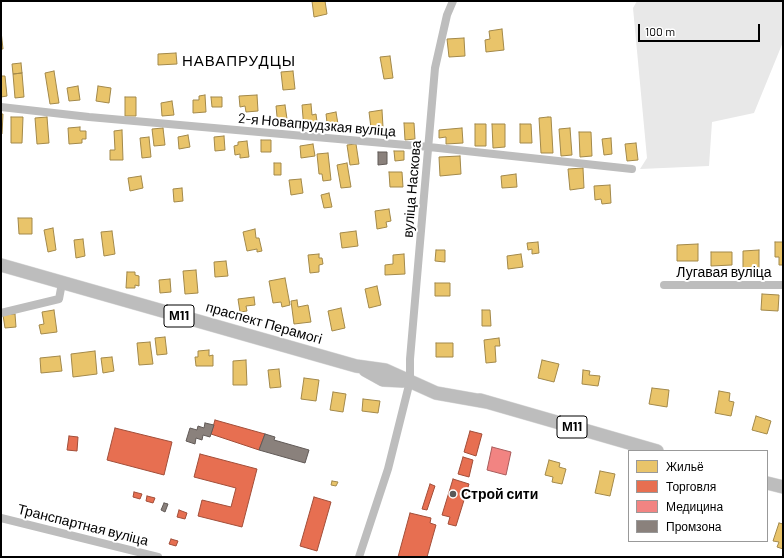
<!DOCTYPE html>
<meta charset="utf-8">
<style>
body{margin:0}
#map{position:relative;width:784px;height:558px;overflow:hidden;background:#fff;font-family:Barlow,sans-serif}
canvas{display:block}
.frame{position:absolute;inset:0;border:2px solid #000;pointer-events:none}
.legend{position:absolute;left:628px;top:450px;width:140px;height:92px;box-sizing:border-box;background:#fff;border:1px solid #999;margin:0;padding:5px 7px;list-style:none;font-size:12px;color:#000}
.legend li{display:flex;align-items:center;gap:8px;height:20px}
.legend b{width:20px;border:1px solid #999}
.scale{position:absolute;left:638px;top:24px;width:122px;height:18px;box-sizing:border-box;border:2px solid #000;border-top:0;padding-left:5px;font-size:12px;line-height:14px;white-space:nowrap;color:#000;-webkit-text-stroke:3px #fff;paint-order:stroke}
</style>
<div id="map">
<canvas width="784" height="558"></canvas>
<div class="frame"></div>
<ul class="legend">
<li><b style="height:11px;background:#e9c46a"></b>Жильё</li>
<li><b style="height:11px;background:#e76f51"></b>Торговля</li>
<li><b style="height:11px;background:#f28482"></b>Медицина</li>
<li><b style="height:11px;background:#8a817c"></b>Промзона</li>
</ul>
<div class="scale">100 m</div>
</div>
<script>
const c = document.querySelector('canvas').getContext('2d');
c.lineJoin = 'round';
function fillPath(path, color) { c.fillStyle = color; c.fill(path, 'evenodd'); }
const shape = rows => new Path2D(rows.map(r => 'M' + r).join(''));
function stroke(path, color, width, dash) { c.strokeStyle = color; c.lineWidth = width; c.lineCap = dash ? 'butt' : 'round'; c.setLineDash(dash || []); c.stroke(path); }
function drawText(font, color, halo, rows, align = 'center') {
  c.font = font + ' Barlow,sans-serif'; c.lineWidth = 4; c.setLineDash([]); c.textBaseline = 'middle'; c.strokeStyle = halo; c.fillStyle = color; for (const [text, x, y, turn = 0] of rows) {
    c.save(); c.translate(x, y); c.rotate((+turn || 0) * Math.PI / 180); c.textAlign = isNaN(turn) ? turn : align; if (halo) c.strokeText(text, 0, 0); c.fillText(text, 0, 0); c.restore();
  }
}
const green = shape([
 [637,1,783,1,783,42,754,113,712,122,709,166,640,169,647,158,633,8]
]);
const homes = shape([
 [312,1,325,1,327,14,314,17,312,1],
 [502,29,504,50,486,52,485,40,490,39,489,31,502,29],
 [1,31,3,49,1,49,1,31],
 [464,38,465,56,449,57,447,39,464,38],
 [176,53,177,64,158,65,158,54,176,53],
 [390,56,393,78,384,79,380,57,390,56],
 [21,63,22,73,13,74,12,64,21,63],
 [54,71,59,103,50,104,45,73,54,71],
 [293,71,295,89,283,90,281,72,293,71],
 [22,73,24,97,15,98,13,74,22,73],
 [1,76,5,76,7,96,1,97,1,76],
 [78,86,80,100,69,101,67,88,78,86],
 [98,86,111,88,109,103,96,101,98,86],
 [205,95,206,112,193,113,193,100,199,100,199,96,205,95],
 [257,95,258,111,246,112,245,106,240,107,239,96,257,95],
 [125,97,136,97,136,116,125,116,125,97],
 [211,97,222,97,222,107,212,107,211,97],
 [172,101,174,115,162,116,161,103,172,101],
 [311,104,312,115,316,114,318,129,304,130,302,105,311,104],
 [285,105,288,126,278,127,276,106,285,105],
 [382,110,383,127,371,128,369,112,382,110],
 [336,112,339,130,328,131,326,114,336,112],
 [1,114,3,114,2,134,1,134,1,114],
 [11,117,23,117,22,143,11,143,11,117],
 [47,117,49,143,37,144,35,118,47,117],
 [548,117,551,117,553,153,541,153,539,118,548,117],
 [404,123,414,123,415,139,405,140,404,123],
 [475,124,486,124,486,146,475,146,475,124],
 [492,124,505,124,505,147,493,148,492,124],
 [520,124,531,124,532,143,520,143,520,124],
 [80,127,80,131,86,131,86,139,82,139,82,143,69,144,68,128,80,127],
 [163,128,165,145,154,146,152,129,163,128],
 [462,128,463,143,446,144,446,137,439,138,439,130,462,128],
 [570,128,572,155,561,156,559,129,570,128],
 [122,130,123,160,110,160,110,150,115,150,114,131,122,130],
 [579,132,591,132,592,156,580,157,579,132],
 [188,135,190,147,179,149,178,137,188,135],
 [224,136,225,150,215,151,214,137,224,136],
 [149,137,151,157,142,158,140,138,149,137],
 [611,138,612,154,604,155,602,139,611,138],
 [261,140,271,140,271,152,261,152,261,140],
 [247,141,249,157,240,158,240,154,235,155,234,146,238,145,238,142,247,141],
 [636,143,638,160,627,161,625,144,636,143],
 [313,144,315,156,301,158,300,146,313,144],
 [356,144,359,164,350,165,347,145,356,144],
 [394,151,404,151,404,160,395,161,394,151],
 [328,153,331,180,323,181,322,174,319,174,317,154,328,153],
 [460,156,461,174,440,176,439,157,460,156],
 [274,163,281,163,281,175,274,175,274,163],
 [347,163,351,187,341,188,337,165,347,163],
 [583,168,584,188,570,190,568,169,583,168],
 [389,172,402,172,403,187,390,187,389,172],
 [516,174,517,187,502,188,501,176,516,174],
 [141,176,143,188,130,191,128,178,141,176],
 [301,179,303,193,291,195,289,180,301,179],
 [610,185,611,203,602,204,601,199,595,200,594,186,610,185],
 [182,188,183,201,174,202,173,189,182,188],
 [329,193,332,207,324,208,321,195,329,193],
 [389,209,391,221,386,222,387,227,377,229,375,211,389,209],
 [18,218,32,218,32,234,19,234,18,218],
 [53,228,56,250,48,252,44,230,53,228],
 [255,229,256,238,259,238,262,251,257,252,257,249,247,251,243,232,255,229],
 [112,231,115,254,104,256,101,232,112,231],
 [356,231,358,246,342,248,340,233,356,231],
 [83,239,85,256,76,258,74,240,83,239],
 [538,242,539,253,532,254,532,249,528,250,527,243,538,242],
 [775,242,783,242,783,265,779,265,779,257,775,257,775,242],
 [698,244,698,261,677,261,677,245,698,244],
 [436,250,445,250,445,262,435,261,436,250],
 [759,250,759,268,743,268,743,251,759,250],
 [711,252,732,252,732,265,711,266,711,252],
 [319,254,319,258,322,258,323,264,319,265,319,272,310,273,308,255,319,254],
 [404,254,405,274,385,275,385,265,393,264,393,255,404,254],
 [521,254,523,267,508,269,507,256,521,254],
 [226,261,228,276,215,277,214,262,226,261],
 [196,270,198,293,185,294,183,271,196,270],
 [127,272,135,272,135,275,139,276,139,286,135,285,135,288,126,288,127,272],
 [285,278,290,305,282,307,281,302,273,303,269,281,285,278],
 [170,279,171,292,160,293,159,280,170,279],
 [435,283,450,283,450,296,435,296,435,283],
 [377,286,381,305,369,308,365,289,377,286],
 [762,294,779,295,778,311,761,310,762,294],
 [254,297,255,305,246,306,247,311,240,312,238,299,254,297],
 [297,300,298,307,308,305,311,322,294,324,291,301,297,300],
 [341,308,345,328,332,331,328,311,341,308],
 [54,310,57,332,41,334,39,325,44,324,42,312,54,310],
 [482,310,490,310,491,326,482,326,482,310],
 [15,314,16,327,5,328,3,315,15,314],
 [165,337,167,354,157,355,155,338,165,337],
 [499,338,500,346,495,346,496,362,486,363,484,340,499,338],
 [150,342,153,364,139,365,137,343,150,342],
 [436,343,453,343,453,357,436,357,436,343],
 [209,350,209,356,213,355,213,366,196,366,195,357,198,357,198,351,209,350],
 [95,351,97,374,73,377,71,354,95,351],
 [60,356,62,371,41,373,40,358,60,356],
 [112,357,114,371,103,373,101,358,112,357],
 [246,360,247,385,233,385,233,361,246,360],
 [542,360,559,364,554,382,538,378,542,360],
 [279,369,281,387,270,388,268,370,279,369],
 [583,370,590,371,589,375,600,376,598,386,582,384,583,370],
 [304,378,319,380,316,401,301,399,304,378],
 [652,388,669,390,667,407,649,404,652,388],
 [719,391,730,393,729,401,734,402,731,416,715,413,719,391],
 [333,392,346,394,343,412,330,410,333,392],
 [363,399,380,401,378,413,362,411,363,399],
 [756,416,771,421,767,434,752,430,756,416],
 [549,460,560,463,559,467,566,469,562,484,552,482,553,477,545,475,549,460],
 [600,471,615,474,610,496,595,493,600,471],
 [332,481,338,482,336,486,331,485,332,481],
 [779,523,783,524,783,549,777,547,779,542,773,541,779,523]
]);
const shops = shape([
 [215,420,265,434,259,450,211,434,215,420],
 [115,428,172,442,164,475,107,460,115,428],
 [470,431,482,434,476,456,464,452,470,431],
 [69,436,78,437,77,451,67,450,69,436],
 [200,454,257,469,242,527,198,516,202,500,231,507,236,488,194,477,200,454],
 [463,457,473,460,469,477,458,474,463,457],
 [453,479,469,484,456,526,448,524,450,517,442,515,453,479],
 [430,484,435,486,427,510,422,509,430,484],
 [134,492,142,494,140,499,133,497,134,492],
 [147,496,155,498,153,503,146,501,147,496],
 [314,497,331,502,317,551,300,546,314,497],
 [179,510,187,513,185,519,177,517,179,510],
 [410,513,431,518,430,523,436,525,427,557,398,557,410,513],
 [171,539,178,541,176,546,169,544,171,539]
]);
const health = shape([
 [492,447,511,452,506,475,487,470,492,447]
]);
const industry = shape([
 [378,152,387,152,387,164,378,165,378,152],
 [205,423,214,425,210,437,203,435,202,440,196,438,195,444,186,441,190,428,197,430,198,426,204,428,205,423],
 [265,434,275,437,274,440,309,450,305,463,259,450,265,434],
 [164,503,168,504,165,512,161,510,164,503]
]);
const minor = shape([
 [1,107,89,117,429,147,632,169],
 [664,285,783,285],
 [1,313,59,299,62,283],
 [1,518,158,557],
 [359,557,388,469,410,381,410,359,435,68,447,15,453,1]
]);
const primary = shape([
 [1,265,356,366,385,370,436,393,487,402],
 [365,370,383,380,403,381],
 [480,400,657,451],
 [767,483,783,487]
]);
const markers = [
 [453,494,4,"#595959"]
];
const shields = [
 [179,316,30],
 [572,427,30]
];
const shieldNames = [
 ["М11",179,316],
 ["М11",572,427]
];
const streetNames = [
 ["2-я Новапрудзкая вуліца",317,125,5],
 ["вуліца Наскова",412,189,-85],
 ["Лугавая вуліца",724,272],
 ["праспект Перамогі",264,323,16],
 ["Транспартная вуліца",83,525,14]
];
const poiNames = [
 ["Строй сити",461,494]
];
const neighbourhoodNames = [
 ["НАВАПРУДЦЫ",239,61]
];
fillPath(green, '#e8e8e8');
fillPath(homes, '#e9c46a');
stroke(homes, '#a3894a', 1);
fillPath(shops, '#e76f51');
stroke(shops, '#a24e39', 1);
fillPath(health, '#f28482');
stroke(health, '#a95c5b', 1);
fillPath(industry, '#8a817c');
stroke(industry, '#615a57', 1);
stroke(primary, '#dbdbdb', 14);
stroke(minor, '#bdbdbd', 8);
stroke(primary, '#bdbdbd', 13);
for (const [x, y, r, color] of markers) { const dot = new Path2D(); dot.arc(x, y, r, 0, 2 * Math.PI); c.fillStyle = color; c.fill(dot); stroke(dot, '#fff', 1.5); }
for (const [x, y, w] of shields) { const box = new Path2D(); box.roundRect(x - w / 2, y - 11, w, 22, 3); c.fillStyle = '#fff'; c.fill(box); stroke(box, '#000', 1); }
drawText('bold 13px', '#000', null, shieldNames);
drawText('14px', '#000', '#fff', streetNames);
drawText('bold 14px', '#000', '#fff', poiNames, 'left');
c.letterSpacing = '1px';
drawText('15px', '#000', '#fff', neighbourhoodNames);
c.letterSpacing = '0px';
</script>
